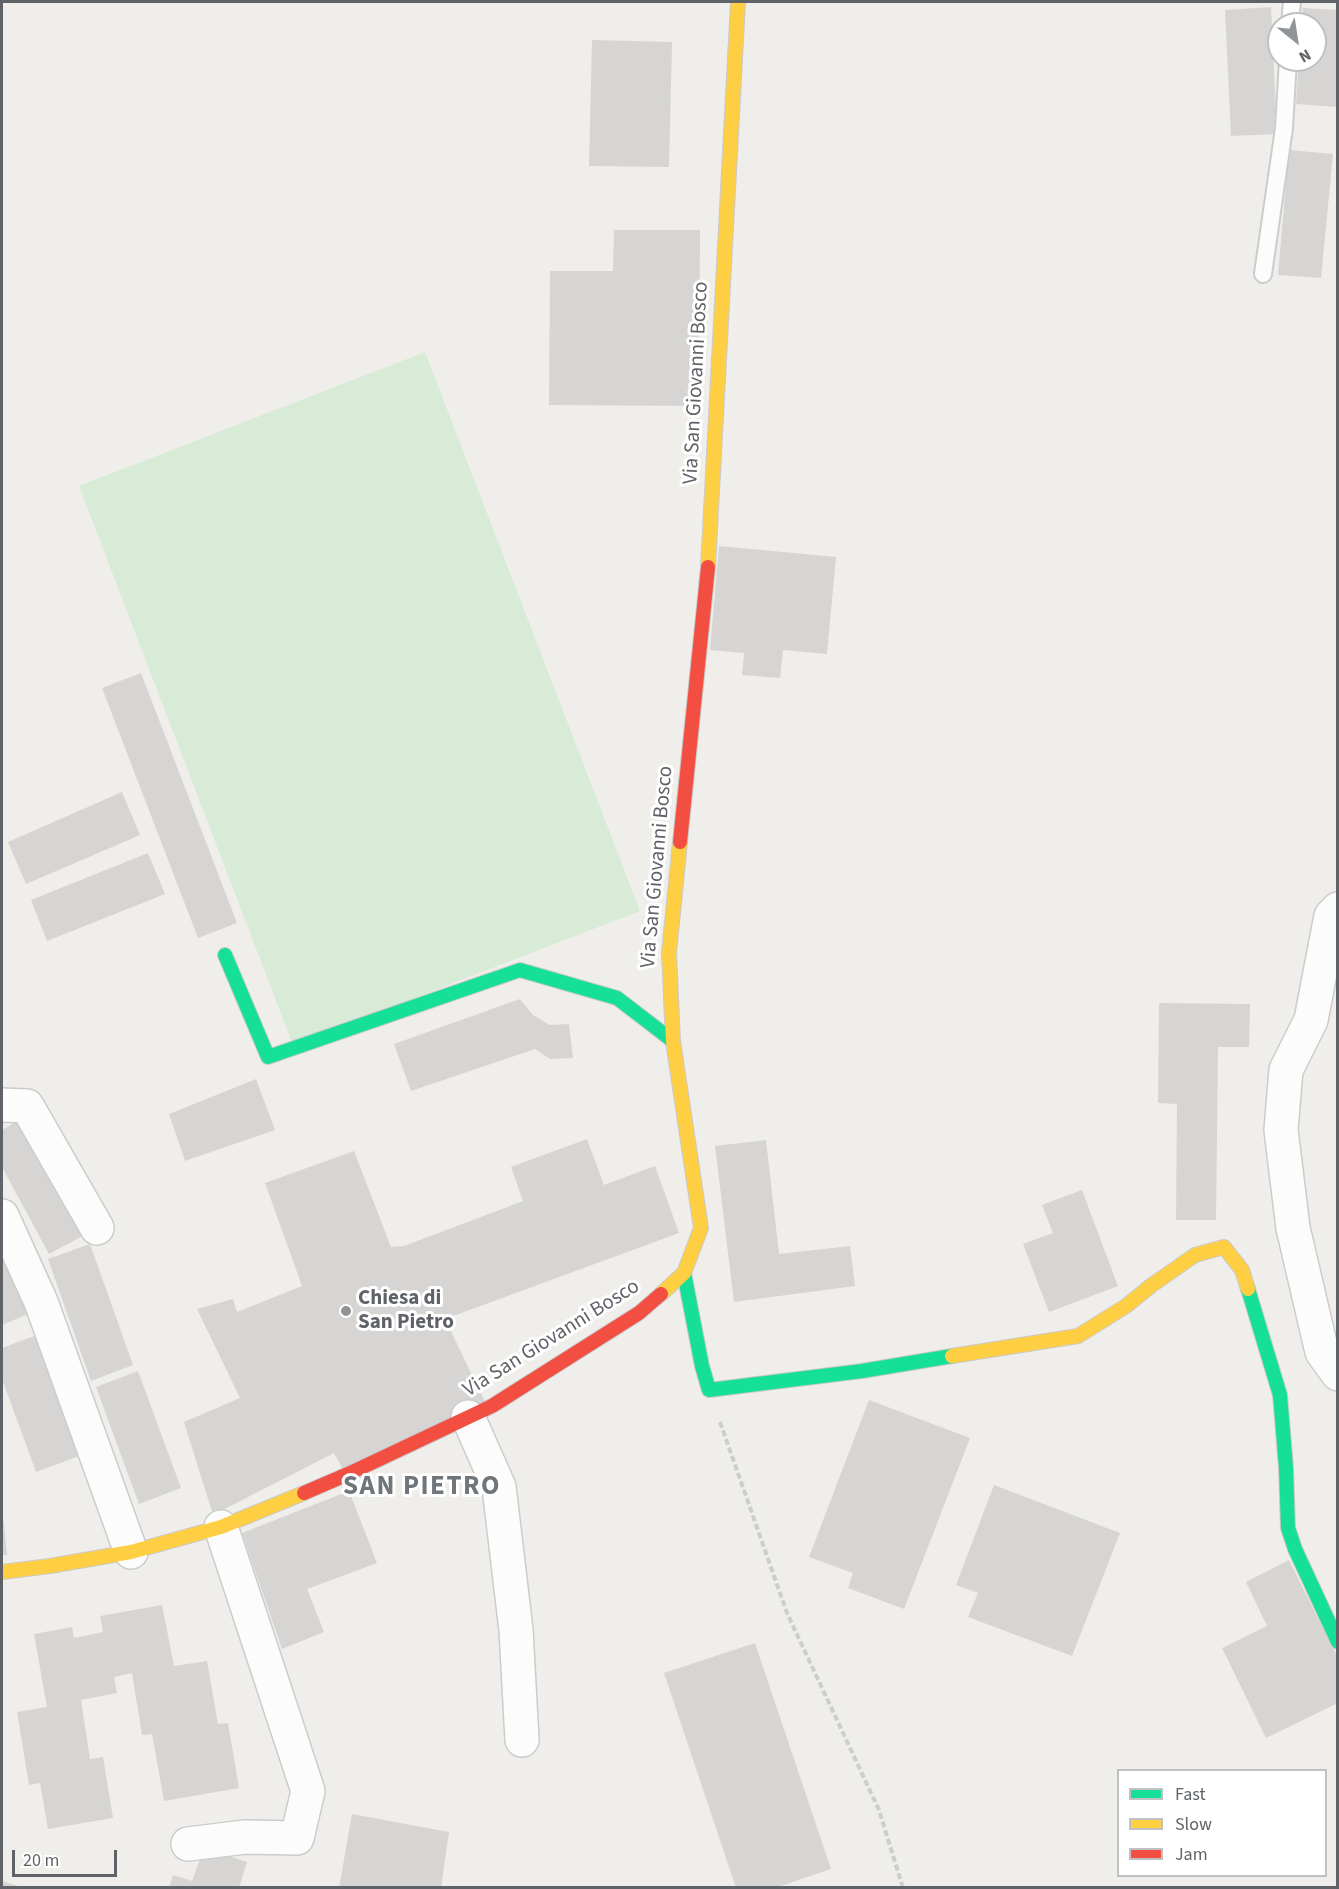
<!DOCTYPE html>
<style>
body{margin:0}
#map{position:relative;width:1339px;height:1889px;overflow:hidden;background:#efeeea;font-family:"Source Sans 3",sans-serif}
canvas{display:block}
.frame{position:absolute;inset:0;border:3px solid #5f6368;pointer-events:none}
.legend{position:absolute;left:1117px;top:1769px;width:210px;height:108px;box-sizing:border-box;background:#fff;border:2px solid #bfc1c3;margin:0;padding:8px 10px;list-style:none;font-size:18px;color:#5f6368}
.legend li{display:flex;align-items:center;gap:12px;height:30px}
.legend b{width:30px;border:2px solid #bfc1c3}
.north{position:absolute;left:1267px;top:12px;width:60px;height:60px;box-sizing:border-box;background:#fff;border:2px solid #bfc1c3;border-radius:50%;rotate:150deg;font-size:16px;font-weight:700;line-height:24px;text-align:center;color:#5f6368}
.north::after{content:'';display:block;margin:auto;width:21px;height:27px;background:#919496;clip-path:polygon(50% 0,100% 100%,50% 72%,0 100%)}
.scale{position:absolute;left:12px;top:1850px;width:105px;height:27px;box-sizing:border-box;border:3px solid #5f6368;border-top:0;padding-left:8px;font-size:18px;line-height:21px;white-space:nowrap;color:#5f6368;-webkit-text-stroke:4px #fff;paint-order:stroke}
</style>
<div id="map">
<canvas width="1339" height="1889"></canvas>
<div class="frame"></div>
<ul class="legend">
<li><b style="height:8px;background:#16e098"></b>Fast</li>
<li><b style="height:8px;background:#ffcf43"></b>Slow</li>
<li><b style="height:8px;background:#f24e42"></b>Jam</li>
</ul>
<div class="north">N</div>
<div class="scale">20 m</div>
</div>
<script>
const c = document.querySelector('canvas').getContext('2d');
c.lineJoin = 'round';
function fillPath(path, color) { c.fillStyle = color; c.fill(path, 'evenodd'); }
const shape = rows => new Path2D(rows.map(r => 'M' + r).join(''));
function stroke(path, color, width, dash) { c.strokeStyle = color; c.lineWidth = width; c.lineCap = dash ? 'butt' : 'round'; c.setLineDash(dash || []); c.stroke(path); }
function drawText(font, color, halo, rows, align = 'center') {
  c.font = font + ' "Source Sans 3",sans-serif'; c.lineWidth = 6; c.setLineDash([]); c.textBaseline = 'middle'; c.strokeStyle = halo; c.fillStyle = color; for (const [text, x, y, turn = 0] of rows) {
    c.save(); c.translate(x, y); c.rotate((+turn || 0) * Math.PI / 180); c.textAlign = isNaN(turn) ? turn : align; if (halo) c.strokeText(text, 0, 0); c.fillText(text, 0, 0); c.restore();
  }
}
const green = shape([
 [425,352,640,911,293,1045,79,486]
]);
const building = shape([
 [1271,7,1277,134,1231,136,1225,10],
 [1303,8,1338,10,1338,107,1296,104,1299,60,1315,60,1315,24,1302,24],
 [592,40,672,42,669,167,589,166],
 [1289,150,1333,154,1321,278,1278,275],
 [614,230,700,230,699,406,549,405,550,271,613,271],
 [719,546,836,557,827,654,783,650,780,678,742,675,744,653,710,650],
 [141,673,237,923,198,938,102,688],
 [122,792,140,835,26,884,8,842],
 [148,853,165,894,47,941,31,900],
 [520,999,533,1015,550,1025,569,1024,573,1058,550,1059,535,1049,411,1091,394,1044],
 [1159,1003,1250,1004,1249,1047,1218,1047,1216,1220,1176,1220,1177,1104,1158,1103],
 [256,1079,275,1130,185,1161,169,1114],
 [23,1118,86,1234,49,1254,2,1167,2,1130],
 [587,1139,604,1185,655,1166,679,1233,445,1319,486,1404,344,1471,334,1453,213,1515,184,1422,240,1398,197,1309,233,1299,237,1312,302,1286,265,1183,354,1151,391,1247,404,1246,523,1201,511,1167],
 [766,1140,779,1254,850,1246,855,1286,734,1302,715,1146],
 [1082,1190,1118,1286,1049,1312,1023,1244,1053,1233,1042,1205],
 [90,1244,133,1365,91,1381,48,1259],
 [2,1253,28,1314,2,1325],
 [37,1335,82,1455,36,1472,2,1379,2,1348],
 [138,1371,181,1488,139,1504,96,1387],
 [869,1400,970,1438,904,1609,848,1588,853,1573,809,1557],
 [994,1485,1120,1533,1072,1656,968,1617,978,1593,956,1585],
 [349,1491,377,1563,307,1589,324,1632,282,1649,242,1533],
 [2,1516,3,1516,7,1555,2,1555],
 [1289,1560,1338,1658,1338,1703,1266,1738,1222,1648,1267,1626,1246,1582],
 [162,1605,174,1666,207,1661,218,1724,228,1723,239,1788,164,1801,152,1734,142,1735,132,1673,114,1677,117,1693,81,1700,90,1759,103,1757,113,1818,48,1829,40,1783,29,1785,17,1712,47,1707,34,1634,72,1627,74,1638,103,1632,100,1616],
 [755,1643,831,1869,775,1888,736,1888,664,1673],
 [352,1814,449,1832,441,1888,339,1888],
 [204,1848,247,1862,239,1888,169,1888,173,1875,192,1881],
 [2,1881,21,1887,20,1888,2,1888]
]);
const path = shape([
 [720,1422,787,1613,879,1810,903,1888]
]);
const lane = shape([
 [1290,24,1292,2],
 [1263,274,1284,128,1288,60]
]);
const street = shape([
 [1338,909,1331,916,1311,1020,1286,1070,1281,1130,1293,1228,1322,1352,1338,1374],
 [2,1105,27,1106,97,1228],
 [2,1216,41,1302,131,1552],
 [468,1417,499,1487,516,1630,522,1740],
 [188,1844,245,1837,297,1838,308,1791,221,1527]
]);
const fast = shape([
 [225,955,268,1057,520,970,617,998,673,1041],
 [684,1273,702,1366,709,1390,862,1371,952,1356],
 [1248,1289,1280,1395,1286,1468,1288,1528,1295,1549,1338,1642]
]);
const slow = shape([
 [708,567,738,2],
 [661,1294,684,1273,701,1228,673,1041,669,953,680,842],
 [952,1356,1078,1336,1126,1306,1152,1285,1195,1255,1224,1247,1242,1270,1248,1289],
 [2,1572,50,1566,131,1552,221,1527,304,1493]
]);
const jam = shape([
 [680,842,708,567],
 [304,1493,348,1474,492,1406,639,1313,661,1294]
]);
const markers = [
 [346,1311,6,"#919496"]
];
const streetNames = [
 ["Via San Giovanni Bosco",697,383,-87],
 ["Via San Giovanni Bosco",658,867,-85],
 ["Via San Giovanni Bosco",552,1339,-32]
];
const poiNames = [
 ["Chiesa di",358,1299],
 ["San Pietro",358,1323]
];
const districtNames = [
 ["SAN PIETRO",422,1488]
];
fillPath(green, '#d8ebd6');
fillPath(building, '#d6d5d3');
stroke(lane, '#cbcccc', 20);
stroke(street, '#cbcccc', 36);
stroke(fast, '#cacacb', 16);
stroke(slow, '#cacacb', 16);
stroke(jam, '#cacacb', 16);
stroke(path, '#cacfcc', 4, [6, 3]);
stroke(lane, '#fdfcfc', 16);
stroke(street, '#fdfcfc', 33);
stroke(fast, '#16e098', 14);
stroke(slow, '#ffcf43', 14);
stroke(jam, '#f24e42', 14);
for (const [x, y, r, color] of markers) { const dot = new Path2D(); dot.arc(x, y, r, 0, 2 * Math.PI); c.fillStyle = color; c.fill(dot); stroke(dot, '#fff', 2); }
drawText('21px', '#5f6368', '#fff', streetNames);
drawText('bold 21px', '#5f6368', '#fff', poiNames, 'left');
c.letterSpacing = '1.5px';
drawText('bold 27px', '#70757a', '#fff', districtNames);
c.letterSpacing = '0px';
</script>
